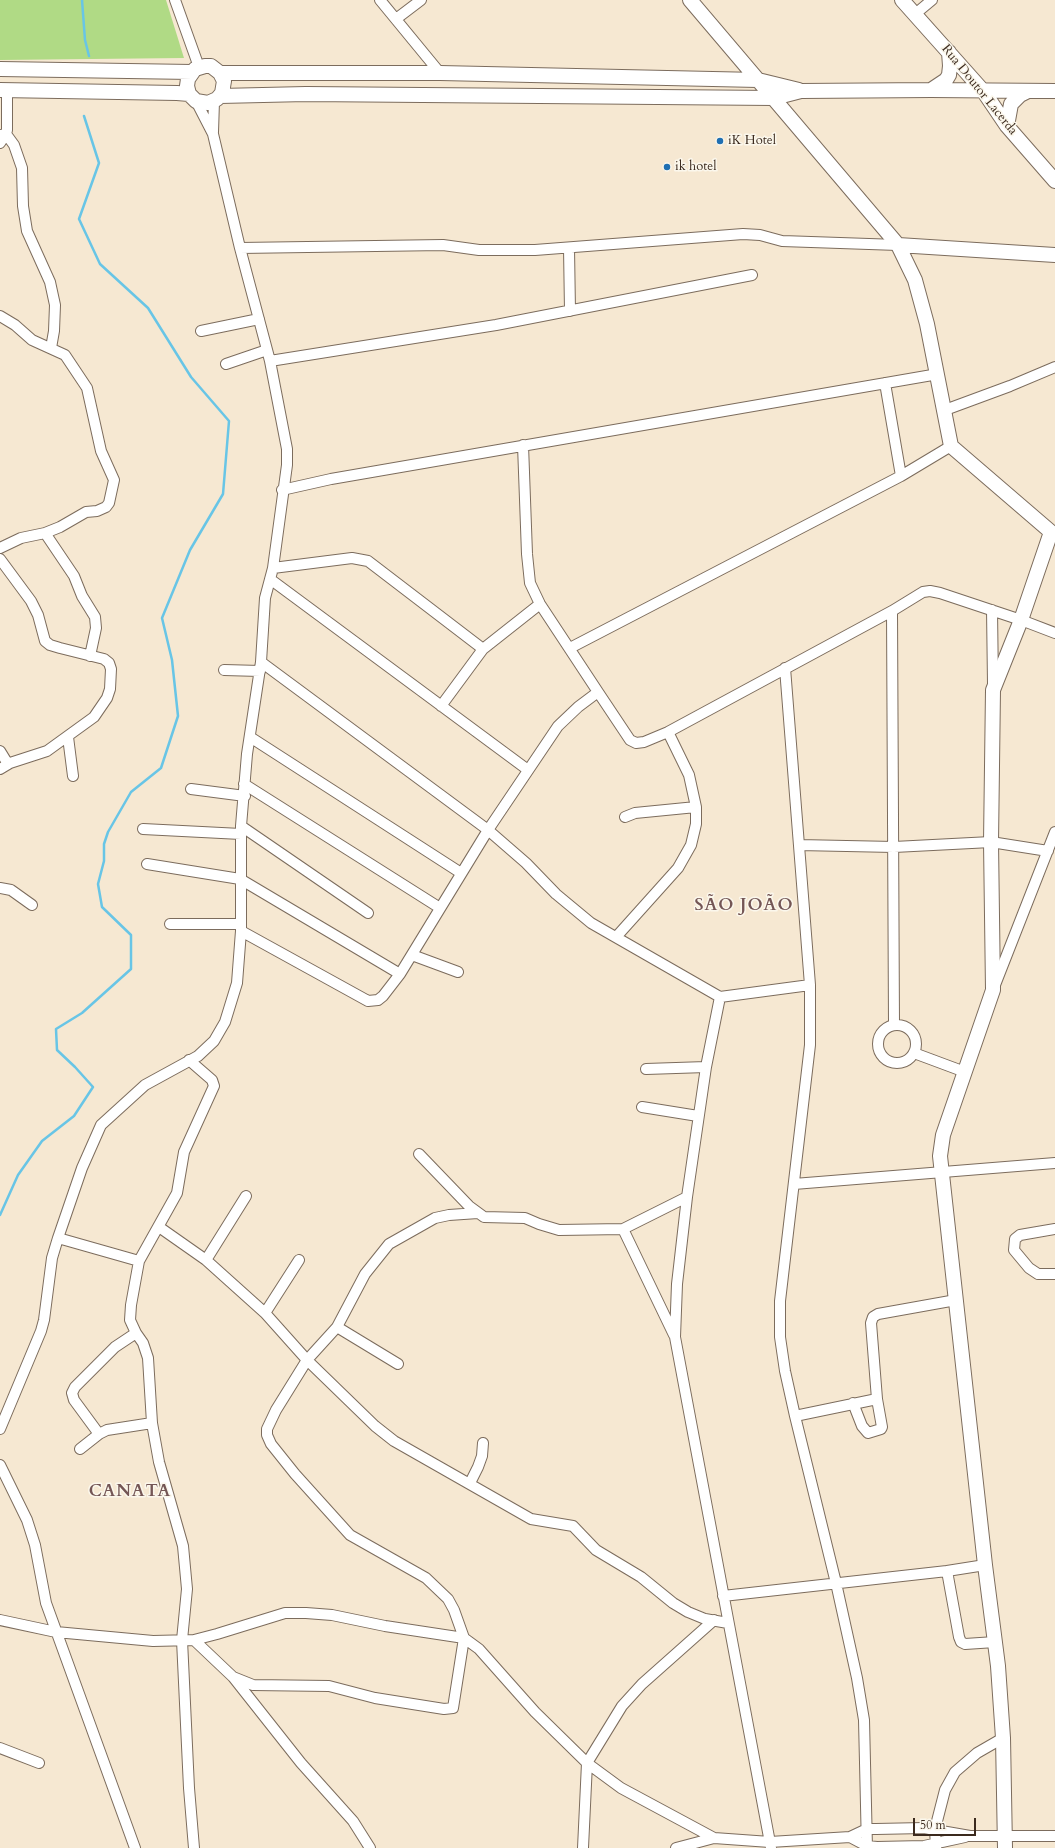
<!DOCTYPE html>
<meta charset="utf-8">
<style>
body{margin:0}
#map{position:relative;width:1055px;height:1848px;overflow:hidden;background:#f6e8d2;font-family:Cardo,serif}
canvas{display:block}
.scale{position:absolute;left:913px;top:1818px;width:63px;height:18px;box-sizing:border-box;border:2px solid #3b2a1e;border-top:0;padding-left:5px;font-size:12px;line-height:14px;white-space:nowrap;color:#3b2a1e;-webkit-text-stroke:3px #fbf7ec;paint-order:stroke}
</style>
<div id="map">
<canvas width="1055" height="1848"></canvas>
<div class="scale">50 m</div>
</div>
<script>
const c = document.querySelector('canvas').getContext('2d');
c.lineJoin = 'round';
function fillPath(path, color) { c.fillStyle = color; c.fill(path, 'evenodd'); }
const shape = rows => new Path2D(rows.map(r => 'M' + r).join(''));
function stroke(path, color, width, dash) { c.strokeStyle = color; c.lineWidth = width; c.lineCap = dash ? 'butt' : 'round'; c.setLineDash(dash || []); c.stroke(path); }
function drawText(font, color, halo, rows, align = 'center') {
  c.font = font + ' Cardo,serif'; c.lineWidth = 3; c.setLineDash([]); c.textBaseline = 'middle'; c.strokeStyle = halo; c.fillStyle = color; for (const [text, x, y, turn = 0] of rows) {
    c.save(); c.translate(x, y); c.rotate((+turn || 0) * Math.PI / 180); c.textAlign = isNaN(turn) ? turn : align; if (halo) c.strokeText(text, 0, 0); c.fillText(text, 0, 0); c.restore();
  }
}
const green = shape([
 [0,0,166,0,184,58,0,60]
]);
const stream = shape([
 [82,0,85,40,89,56],
 [0,1215,18,1175,42,1141,74,1116,93,1087,75,1067,57,1050,56,1029,82,1013,131,969,131,935,102,907,98,884,104,861,104,844,108,832,131,792,161,768,178,716,172,660,162,618,190,550,223,494,229,421,191,377,148,308,100,264,79,219,99,163,84,116]
]);
const street = shape([
 [175,0,199,67],
 [380,0,440,73],
 [914,15,932,0],
 [396,19,421,0],
 [213,132,214,101],
 [0,135,6,134,7,130,7,90],
 [0,143,6,134,14,145,22,168,23,206,27,231,50,282,55,305,54,331,51,348],
 [240,248,443,245,479,250,535,250,743,234,760,235,782,241,898,245],
 [569,248,570,311],
 [0,316,15,325,32,340,65,355,87,388,101,451,114,480,109,503,106,507,97,511,86,512,60,527,45,533,21,538,0,548],
 [201,331,259,319],
 [270,361,496,325,752,275],
 [226,364,267,350],
 [885,383,901,476],
 [945,410,1010,386,1055,367],
 [523,445,527,554,530,583,540,604,598,692,630,740,636,743,644,742,668,732,892,611,923,592,930,591,940,593,1021,620,1055,633],
 [282,490,331,479,938,374],
 [45,533,74,576,82,596,95,617,96,628,90,656],
 [0,559,31,601,38,615,45,641,50,645,60,648,104,659,109,663,111,669,110,689,107,698,94,717,47,751,10,763,0,769],
 [273,568,352,558,368,561,483,649,540,604],
 [270,579,528,770],
 [992,610,993,684],
 [892,611,894,1025],
 [570,648,901,476,951,446],
 [261,662,488,830,526,863,556,894,591,923,720,997,810,985],
 [785,668,810,985,810,1045,780,1301,780,1337,785,1371,795,1416,836,1583,857,1678,864,1720,867,1848],
 [224,670,260,671],
 [441,706,483,649],
 [68,737,73,776],
 [250,737,461,873],
 [0,751,8,764],
 [244,784,440,908],
 [191,789,245,796],
 [625,817,635,813,696,807],
 [241,826,368,913],
 [143,829,241,834],
 [799,845,894,847,991,842,1048,851],
 [147,864,240,879,400,974],
 [0,888,11,890,32,905],
 [170,924,241,924],
 [241,931,368,1001,378,1000,383,996,400,974,488,830,558,726,578,707,598,692],
 [617,936,678,868,691,845,696,824,696,807,689,775,668,732],
 [412,955,458,972],
 [995,985,1055,832],
 [720,997,706,1067,687,1197,677,1284,675,1337,771,1848],
 '878 1044a19 19 0 1 1 38 0a19 19 0 1 1-38 0Z',
 [914,1053,965,1072],
 [189,1060,212,1080,214,1086,184,1152,177,1193,139,1261,131,1305,130,1320,136,1333,143,1343,148,1358,152,1423,159,1462,183,1546,187,1589,182,1640,189,1788,194,1848],
 [646,1069,706,1067],
 [642,1107,698,1116],
 [419,1154,469,1206,484,1217,525,1218,539,1224,559,1230,623,1229,687,1197],
 [794,1184,1055,1163],
 [159,1227,206,1260,265,1313,307,1360,375,1426,394,1441,531,1519,573,1526,596,1550,641,1577,673,1603,688,1612,705,1619,728,1623],
 [623,1229,674,1335],
 [1055,1229,1020,1235,1015,1239,1014,1250,1029,1268,1038,1274,1055,1274],
 [58,1238,139,1261],
 [206,1260,246,1196],
 [265,1313,299,1260],
 [337,1327,365,1274,389,1244,435,1218,449,1215,478,1213],
 [853,1403,862,1426,868,1433,881,1429,882,1427,877,1399],
 [795,1416,877,1399,871,1323,873,1317,878,1314,956,1300],
 [0,1429,41,1331,44,1320,52,1258,58,1238,82,1168,101,1125,145,1085,198,1056,214,1041,225,1022,237,983,241,931,241,826,247,754,261,662,265,598,273,568,287,465,287,449,270,361,240,248,213,134,196,101],
 [99,1434,74,1400,72,1393,75,1387,115,1347,136,1333],
 [80,1449,99,1434,107,1430,152,1423],
 [0,1465,27,1520,35,1545,46,1603,135,1848],
 [470,1483,478,1467,482,1456,483,1443],
 [947,1571,959,1637,961,1642,965,1644,995,1642],
 [723,1596,947,1571,985,1565],
 [0,1620,56,1632,153,1641,194,1640,217,1634,285,1613,306,1613,332,1615,385,1626,464,1638,479,1649,535,1712,587,1763,621,1788,714,1838],
 [194,1640,233,1677,301,1763,353,1821,370,1848],
 [233,1677,253,1685,329,1686,375,1698,444,1709,453,1708,464,1638,454,1610,448,1599,426,1578,350,1535,295,1474,271,1444,267,1435,267,1429,276,1410,307,1360,337,1327,398,1364],
 [0,1748,39,1763],
 [850,1837,867,1846,877,1847,924,1846,965,1837],
 [583,1848,587,1763,622,1706,642,1684,714,1620],
 [676,1848,714,1838,770,1842,850,1837,867,1829,876,1829,924,1828,970,1836,1055,1836],
 [936,1848,935,1829,945,1790,955,1772,977,1753,1003,1738]
]);
const secondary = shape([
 [690,0,898,245,915,280,927,324,951,446,1051,532,1021,620,993,690,991,842,993,990,943,1135,940,1156,985,1565,998,1666,1003,1738,1005,1848],
 [902,0,984,92,1007,126,1055,181],
 [0,69,192,72],
 [220,73,440,73,758,80,799,90],
 [0,90,177,93,189,94,196,101,208,103,217,99,222,93,224,81,220,73,211,66,205,66,195,69,188,79,187,86,189,94],
 [931,90,946,80,949,75,950,66,949,52],
 [220,96,306,94,774,98,801,91,931,90,1055,91],
 [1007,126,1011,104,1020,95,1028,91],
 [898,245,1055,255]
]);
const markers = [
 [720,141,4,"#1f6fb2"],
 [667,167,4,"#1f6fb2"]
];
const streetNames = [
 ["Rua Doutor Lacerda",979,90,51]
];
const poiNames = [
 ["iK Hotel",728,141],
 ["ik hotel",675,167]
];
const districtNames = [
 ["SÃO JOÃO",744,906],
 ["CANATA",130,1492]
];
fillPath(green, '#b0da85');
stroke(stream, '#68c5e6', 2.5);
stroke(street, '#7c6c5d', 12);
stroke(secondary, '#7c6c5d', 16);
stroke(street, '#fff', 10);
stroke(secondary, '#fff', 14);
for (const [x, y, r, color] of markers) { const dot = new Path2D(); dot.arc(x, y, r, 0, 2 * Math.PI); c.fillStyle = color; c.fill(dot); stroke(dot, '#fbf7ec', 1.5); }
drawText('13px', '#3b2a1e', '#fbf7ec', streetNames);
drawText('13px', '#3b2a1e', '#fbf7ec', poiNames, 'left');
c.letterSpacing = '1px';
drawText('bold 17px', '#745655', '#fbf7ec', districtNames);
c.letterSpacing = '0px';
</script>
